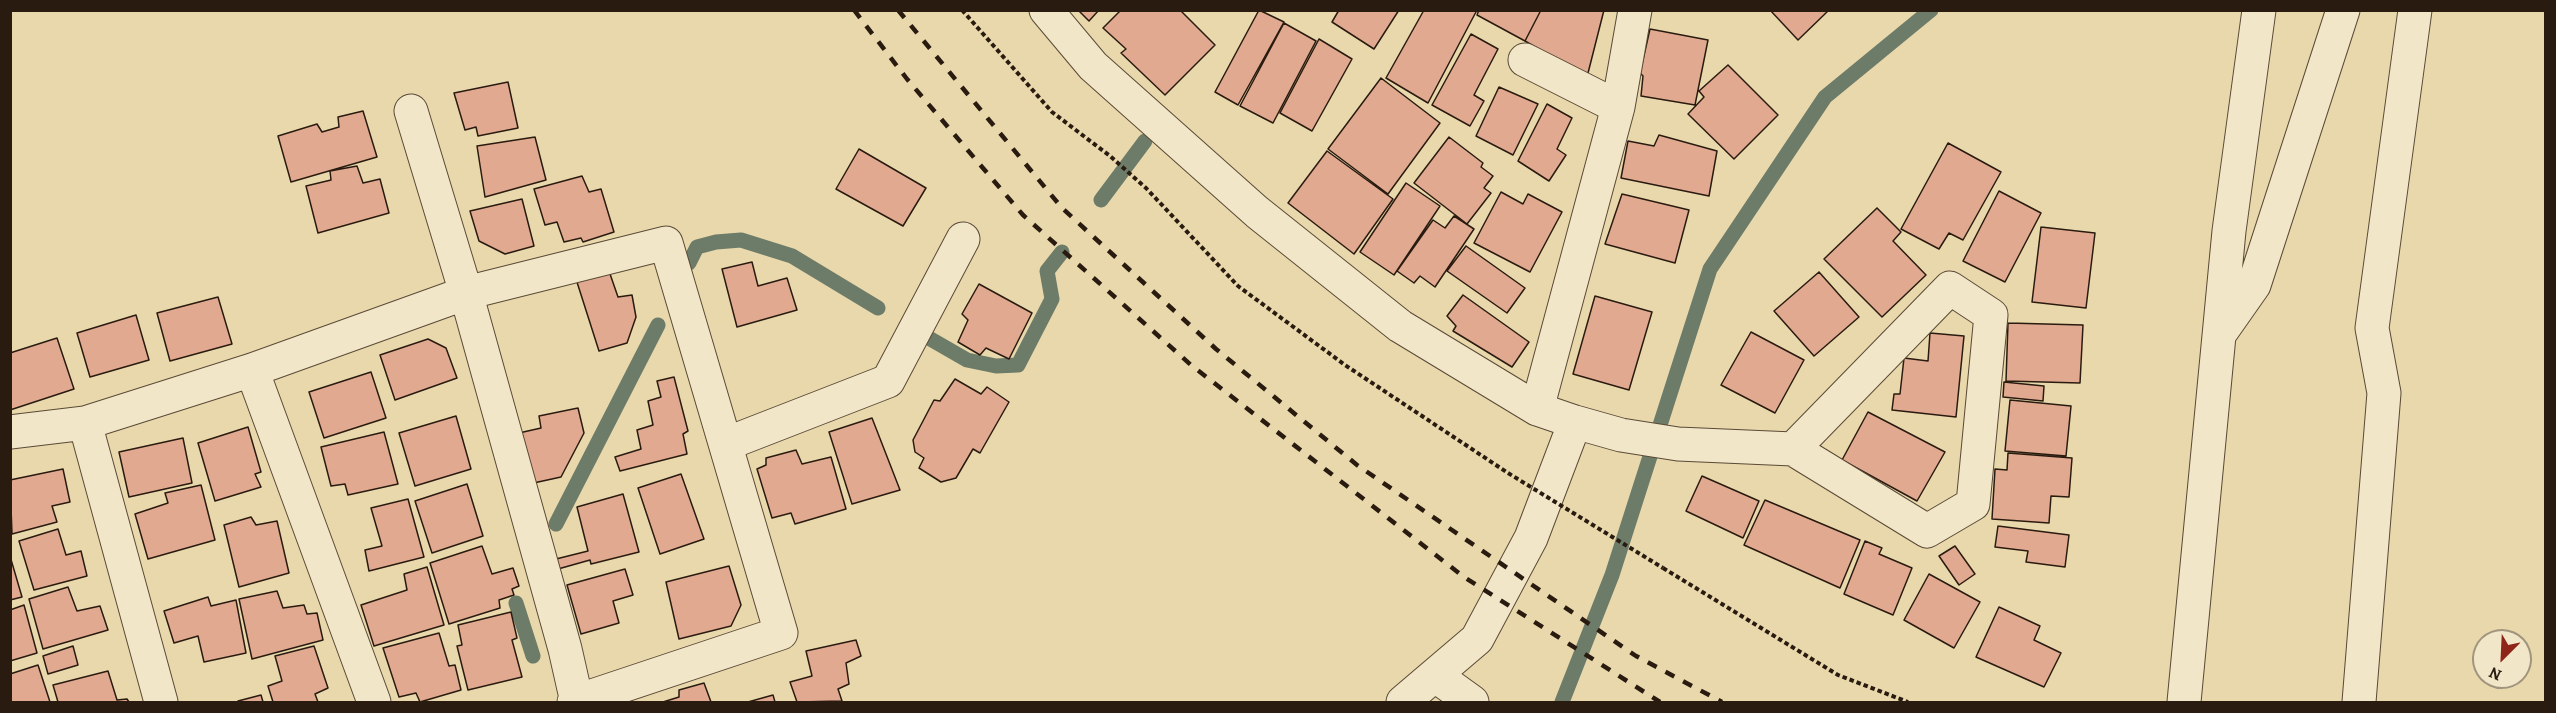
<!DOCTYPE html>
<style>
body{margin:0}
#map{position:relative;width:2556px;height:713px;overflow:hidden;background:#e9d8ab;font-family:Alegreya,serif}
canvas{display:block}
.frame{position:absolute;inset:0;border:12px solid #2a1b10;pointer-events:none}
.north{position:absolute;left:2472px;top:629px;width:60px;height:60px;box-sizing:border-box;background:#f1e6c8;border:2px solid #a1957e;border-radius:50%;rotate:204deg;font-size:16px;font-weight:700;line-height:24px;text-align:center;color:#2a1b10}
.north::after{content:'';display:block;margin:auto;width:21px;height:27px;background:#8f2418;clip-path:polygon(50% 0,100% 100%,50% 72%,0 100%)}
</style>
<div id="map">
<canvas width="2556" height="713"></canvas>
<div class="frame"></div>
<div class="north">N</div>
</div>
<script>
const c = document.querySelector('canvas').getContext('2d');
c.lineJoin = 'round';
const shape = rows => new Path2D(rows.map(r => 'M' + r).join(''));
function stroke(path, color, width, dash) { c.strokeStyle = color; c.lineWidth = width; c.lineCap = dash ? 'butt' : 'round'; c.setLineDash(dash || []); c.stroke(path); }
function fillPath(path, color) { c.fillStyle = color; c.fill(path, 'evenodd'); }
const stream = shape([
 [1101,200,1145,141],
 [689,263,697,247,716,242,741,240,792,256,878,308],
 [927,337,967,360,996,366,1018,365,1052,299,1047,271,1062,252],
 [556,524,658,325],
 [516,603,533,656],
 [1562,702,1612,575,1710,269,1825,97,1931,10]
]);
const building = shape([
 [1078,10,1099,10,1089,21,1078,10],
 [1121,10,1180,10,1215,45,1165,95,1121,53,1126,49,1103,28,1121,10],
 [1259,10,1284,22,1238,105,1215,92,1259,10],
 [1339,10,1399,10,1374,49,1332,22,1339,10],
 [1424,10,1477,10,1428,103,1386,78,1424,10],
 [1479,10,1541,10,1525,41,1477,15,1479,10],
 [1541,10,1604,10,1587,77,1525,41,1541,10],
 [1770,10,1829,10,1798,40,1770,10],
 [1284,23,1316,41,1273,123,1240,106,1284,23],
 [1650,29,1708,40,1695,105,1641,96,1643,76,1640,73,1650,29],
 [1471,34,1498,49,1474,95,1484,101,1470,126,1432,105,1471,34],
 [1319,39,1352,59,1312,131,1280,113,1319,39],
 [1728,65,1778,115,1734,159,1688,114,1704,97,1699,91,1728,65],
 [1381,78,1440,123,1388,194,1328,149,1381,78],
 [508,82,518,128,478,136,476,127,465,130,454,93,508,82],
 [1499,87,1538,104,1513,155,1476,136,1499,87],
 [1547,104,1572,118,1557,149,1566,155,1549,181,1518,161,1547,104],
 [363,111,377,157,291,182,278,136,317,124,322,132,339,127,338,117,363,111],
 [1659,135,1717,151,1709,196,1621,178,1628,141,1654,146,1659,135],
 [535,137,546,180,485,197,477,146,535,137],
 [1449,137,1483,163,1481,167,1493,176,1484,188,1491,193,1467,224,1414,183,1449,137],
 [1948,143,2001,172,1963,240,1949,233,1939,249,1901,229,1948,143],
 [859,149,926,188,903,226,836,189,859,149],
 [1327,151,1393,199,1354,254,1288,203,1327,151],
 [357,166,363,183,380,179,389,213,318,233,306,186,331,180,330,171,357,166],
 [582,176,589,192,601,189,614,232,583,242,581,238,564,242,557,222,545,225,534,189,582,176],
 [1406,183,1440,206,1394,275,1360,252,1406,183],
 [1999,191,2041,213,2005,282,1963,261,1999,191],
 [1501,192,1523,204,1528,194,1562,212,1530,272,1474,243,1501,192],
 [1622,194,1689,210,1675,263,1605,244,1622,194],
 [522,199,534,246,505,254,479,241,470,211,522,199],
 [1877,208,1901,232,1893,241,1926,275,1882,317,1824,259,1877,208],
 [1454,216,1474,229,1435,287,1420,276,1414,283,1397,271,1433,220,1445,228,1454,216],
 [2041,227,2095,233,2086,308,2032,302,2041,227],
 [1466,246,1525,288,1507,313,1447,271,1466,246],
 [752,262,758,286,787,278,797,310,737,327,722,269,752,262],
 [609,271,618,297,632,295,636,317,627,343,599,351,576,279,609,271],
 [1819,272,1859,317,1814,356,1774,311,1819,272],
 [979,284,1032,313,1009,359,986,348,980,355,958,342,968,320,962,314,979,284],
 [1463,295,1529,342,1512,367,1453,331,1456,326,1447,316,1463,295],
 [1595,296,1652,312,1629,390,1573,374,1595,296],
 [218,297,232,344,170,361,157,313,218,297],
 [136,315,149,360,90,377,77,333,136,315],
 [2008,323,2083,325,2080,383,2006,381,2008,323],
 [1751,332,1804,360,1775,413,1721,385,1751,332],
 [1930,333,1964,336,1956,417,1892,410,1894,394,1900,394,1904,358,1928,361,1930,333],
 [57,338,74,389,10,410,10,353,57,338],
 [428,339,446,348,457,378,395,400,380,355,428,339],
 [371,372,386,418,324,438,309,392,371,372],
 [674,377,688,431,683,434,687,454,620,471,615,457,641,449,637,430,653,425,648,401,661,397,657,381,674,377],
 [955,379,981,394,987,387,1009,402,980,453,973,449,956,478,941,482,919,468,924,458,915,452,913,440,934,400,940,401,955,379],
 [2004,382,2044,386,2043,401,2003,397,2004,382],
 [2010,400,2071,406,2066,456,2005,451,2010,400],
 [578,408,584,433,561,477,529,484,519,433,541,428,539,416,578,408],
 [1868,412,1945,452,1917,501,1842,460,1868,412],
 [456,416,471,469,415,486,399,433,456,416],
 [872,418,900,490,852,504,829,432,872,418],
 [248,427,261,472,255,474,261,487,215,501,198,443,248,427],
 [384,432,398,484,348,495,345,484,331,486,321,447,384,432],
 [183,438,192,483,129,497,119,452,183,438],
 [796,450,802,464,831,457,846,509,795,524,791,513,772,518,757,469,766,465,766,458,796,450],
 [2008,453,2072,458,2069,497,2051,496,2049,523,1992,519,1995,469,2007,470,2008,453],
 [63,469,70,502,52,506,57,522,12,534,10,480,63,469],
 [681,474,704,539,660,554,638,488,681,474],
 [1702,476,1759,501,1743,538,1686,511,1702,476],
 [467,484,483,536,432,553,415,501,467,484],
 [201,485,215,540,148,559,135,514,168,503,165,493,201,485],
 [623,494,639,552,591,564,590,560,558,569,556,559,588,551,577,507,623,494],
 [408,499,424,557,369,571,365,550,382,546,371,508,408,499],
 [1765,500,1860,540,1840,588,1744,545,1765,500],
 [251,517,256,525,277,521,289,573,239,587,224,525,251,517],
 [1998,526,2069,535,2065,567,2026,562,2028,551,1995,547,1998,526],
 [58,529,66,555,81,551,87,576,34,590,19,541,58,529],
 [1865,541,1882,548,1879,554,1912,568,1893,615,1844,594,1865,541],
 [482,546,492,574,513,568,519,586,512,589,514,595,499,600,500,608,449,624,430,563,482,546],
 [1955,546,1975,574,1959,585,1939,556,1955,546],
 [10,556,22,597,10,600,10,556],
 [729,566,741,605,731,626,679,639,666,582,729,566],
 [427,567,444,625,374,646,361,605,407,590,404,574,427,567],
 [625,569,633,595,613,601,619,623,581,634,567,585,625,569],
 [1929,574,1980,602,1954,648,1904,620,1929,574],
 [68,587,77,611,100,606,108,630,43,649,29,599,68,587],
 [277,591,283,608,304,605,307,614,317,613,323,640,252,659,239,599,277,591],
 [208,597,211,606,236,600,246,653,204,662,198,636,174,643,164,611,208,597],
 [24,605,37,653,10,661,10,610,24,605],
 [1999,607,2040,626,2034,640,2061,653,2044,687,1976,657,1999,607],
 [511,612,517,638,512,640,522,677,468,690,457,646,462,645,458,625,511,612],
 [439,633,449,666,455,665,461,690,420,702,416,693,399,697,383,648,439,633],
 [856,640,861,656,846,663,849,684,838,689,842,701,797,702,790,682,812,676,806,651,856,640],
 [73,646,78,665,48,674,43,656,73,646],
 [314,646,328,688,315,694,318,702,273,702,268,686,282,681,275,656,314,646],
 [38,665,50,702,10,702,10,674,38,665],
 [108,671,117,700,127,699,129,702,58,702,53,685,108,671],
 [704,683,711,702,663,702,679,697,679,690,704,683],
 [261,695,263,702,238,702,238,701,261,695],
 [773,695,775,702,748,702,773,695]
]);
const path = shape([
 [962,10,1052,112,1110,156,1146,188,1238,286,1345,365,1508,473],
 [1663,568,1838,675,1908,702]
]);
const minor = shape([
 [1046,10,1093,66,1257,212,1400,326,1537,409,1575,422,1621,435,1678,444,1793,449,1927,531,1973,504,1991,315,1950,288,1793,449],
 [1525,60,1618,107],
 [411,111,466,293,565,649,577,702],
 [2221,332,2254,285,2343,10],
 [252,370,374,702],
 [1537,409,1618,107,1635,10],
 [85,423,161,702],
 [10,432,85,423,252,370,466,293,666,243,781,633,574,702],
 [726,444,888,381,963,239],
 [1436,676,1472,702],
 [1403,702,1477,639,1531,538,1575,422],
 [2184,702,2229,231,2259,10],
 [2359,702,2384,393,2372,328,2415,10]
]);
const rail = shape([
 [854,10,907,79,1023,215,1191,365,1464,577,1660,702],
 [898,10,1062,208,1216,349,1357,465,1636,656,1722,702]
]);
const pathBridge = shape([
 [1508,473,1663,568]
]);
stroke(stream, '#6d7b69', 15);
fillPath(building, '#e1aa90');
stroke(building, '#2a1b10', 1.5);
stroke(minor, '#5a4a37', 35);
stroke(path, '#2a1b10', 4, [4.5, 3]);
stroke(minor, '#f1e6c8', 33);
stroke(rail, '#2a1b10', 4.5, [10, 10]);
stroke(pathBridge, '#2a1b10', 4, [4.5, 3]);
</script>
